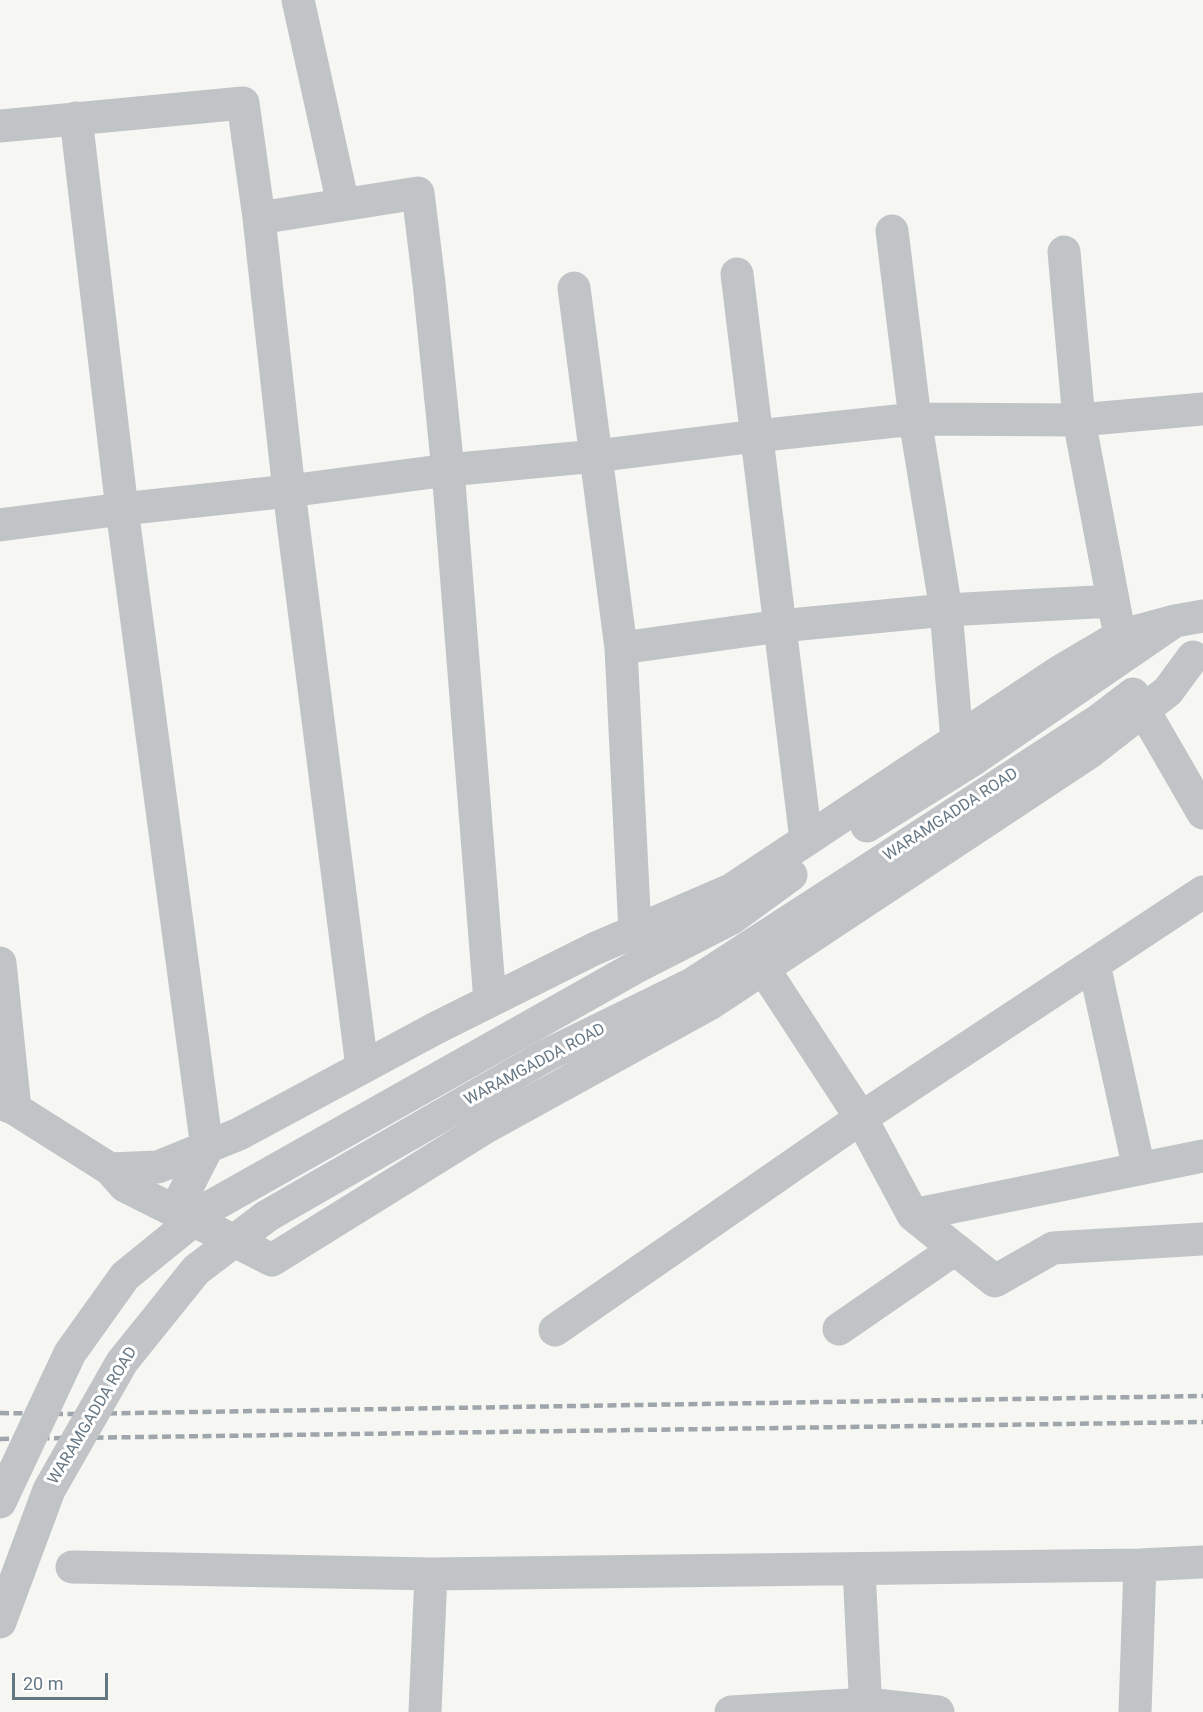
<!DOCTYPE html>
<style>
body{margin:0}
#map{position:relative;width:1203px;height:1712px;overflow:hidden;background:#f6f6f3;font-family:Roboto,sans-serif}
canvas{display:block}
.scale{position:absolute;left:12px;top:1673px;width:96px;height:27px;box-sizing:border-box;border:3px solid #667784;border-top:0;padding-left:8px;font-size:18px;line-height:21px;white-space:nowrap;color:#667784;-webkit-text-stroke:4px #fff;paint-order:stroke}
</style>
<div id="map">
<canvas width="1203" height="1712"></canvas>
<div class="scale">20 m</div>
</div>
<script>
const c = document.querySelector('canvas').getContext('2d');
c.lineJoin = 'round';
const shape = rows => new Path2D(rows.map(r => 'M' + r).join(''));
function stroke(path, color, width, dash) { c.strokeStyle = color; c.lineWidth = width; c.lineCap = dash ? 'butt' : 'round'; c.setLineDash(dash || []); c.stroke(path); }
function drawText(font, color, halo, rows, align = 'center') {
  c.font = font + ' Roboto,sans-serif'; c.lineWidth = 6; c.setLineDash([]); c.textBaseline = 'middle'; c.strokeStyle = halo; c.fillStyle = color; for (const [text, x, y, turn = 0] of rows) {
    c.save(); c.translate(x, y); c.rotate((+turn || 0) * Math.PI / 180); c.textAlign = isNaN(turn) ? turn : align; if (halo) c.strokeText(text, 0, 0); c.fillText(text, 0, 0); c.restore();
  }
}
const minor = shape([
 [298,0,343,204],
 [76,118,122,509,207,1148,175,1211],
 [0,126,243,103,259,218,418,193,429,283,448,470,490,1001],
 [259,218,289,491,362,1067],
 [892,231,915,419,946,610,957,740],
 [1064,252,1079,420,1117,621],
 [737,274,806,840],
 [574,288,621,648,635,932],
 [0,525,122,509,289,491,448,470,596,456,756,436,915,419,1079,420,1203,409],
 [621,648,780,626,946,610,1113,601],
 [1144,711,1203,813],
 [867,826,974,759,1175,621,1203,616],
 [0,963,15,1109],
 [1094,964,1139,1169],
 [763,968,861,1118,913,1215,955,1249,839,1329],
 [0,1103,15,1109,110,1169,125,1186,272,1260,486,1127,711,1003,1090,752,1168,691,1193,657],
 [110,1169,158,1167,239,1134,436,1028,594,949,731,890,1059,672,1120,636,1175,621],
 [210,1207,636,967,732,918,791,875],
 [913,1215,1203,1156],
 [955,1249,995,1281,1053,1248,1203,1239],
 [555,1330,861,1118,1203,892],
 [72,1567,431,1574,1140,1565,1203,1562],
 [859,1569,866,1712],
 [425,1712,431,1574],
 [731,1712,867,1704,938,1712],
 [1135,1712,1140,1565]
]);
const rail = shape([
 [0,1413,71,1414,1203,1396],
 [0,1439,1203,1422]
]);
const minorBridge = shape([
 [0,1502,70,1353,125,1276,210,1207],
 [0,1622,49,1490,122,1362,196,1270,267,1216,547,1055,692,984,1099,720,1133,694]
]);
const streetNames = [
 ["WARAMGADDA ROAD",951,815,-33],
 ["WARAMGADDA ROAD",535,1065,-28],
 ["WARAMGADDA ROAD",93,1416,-59]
];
stroke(minor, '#c0c4c7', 33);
stroke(rail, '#9fa6ab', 4.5, [9, 4.5]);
stroke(minorBridge, '#c0c4c7', 33);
drawText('16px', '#667784', '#fff', streetNames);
</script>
